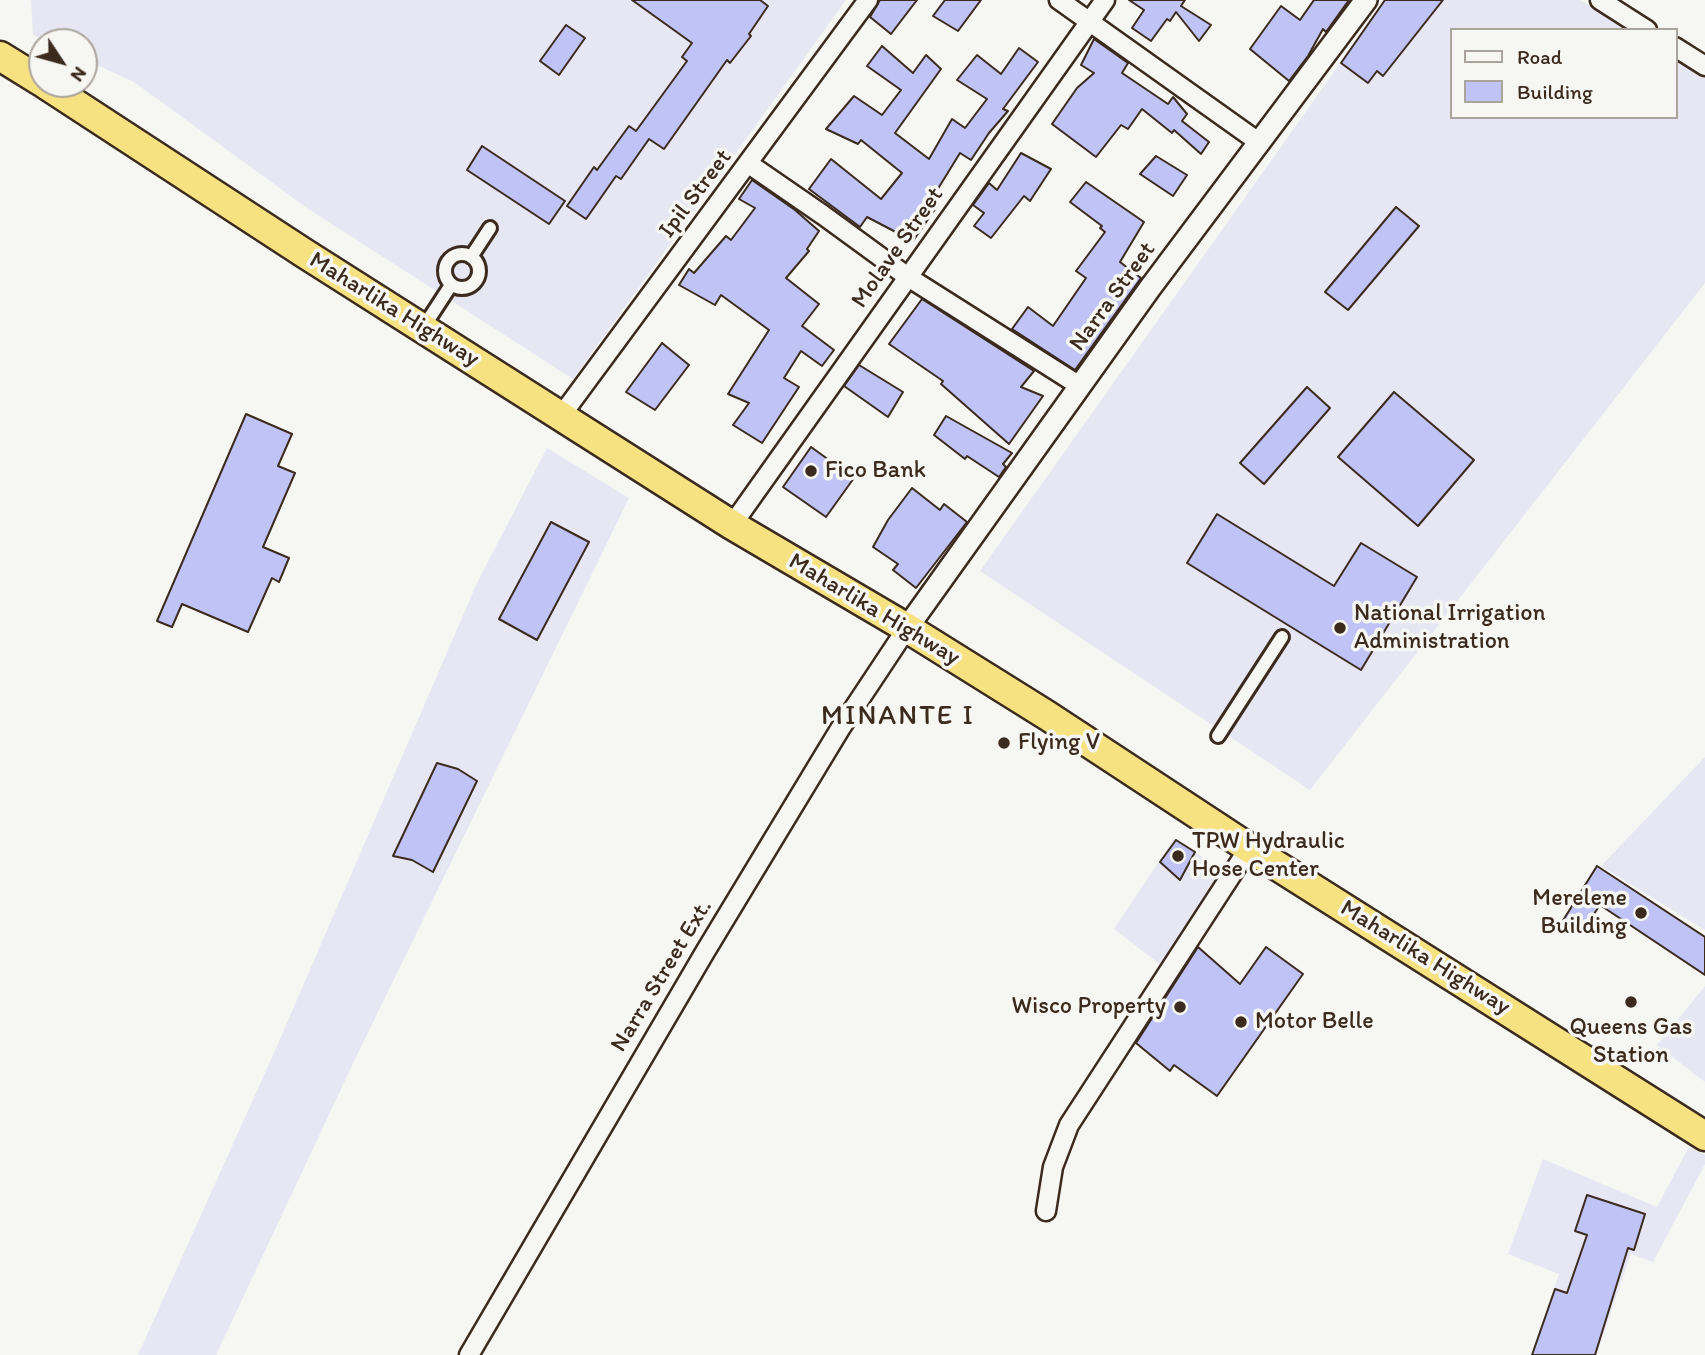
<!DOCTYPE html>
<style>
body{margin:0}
#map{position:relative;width:1705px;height:1355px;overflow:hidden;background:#f6f6f2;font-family:Itim,sans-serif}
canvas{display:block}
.legend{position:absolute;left:1450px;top:28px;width:228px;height:91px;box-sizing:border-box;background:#f6f6f2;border:2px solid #aba49d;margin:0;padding:9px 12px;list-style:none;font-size:21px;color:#3b2a1e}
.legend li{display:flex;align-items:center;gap:14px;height:35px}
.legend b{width:35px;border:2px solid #aba49d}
.north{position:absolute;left:28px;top:28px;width:70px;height:70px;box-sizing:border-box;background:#f6f6f2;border:2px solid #aba49d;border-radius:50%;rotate:126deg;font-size:19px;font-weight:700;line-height:28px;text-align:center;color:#3b2a1e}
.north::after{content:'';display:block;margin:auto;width:24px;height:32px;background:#3b2a1e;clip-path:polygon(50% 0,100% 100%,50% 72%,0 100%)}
</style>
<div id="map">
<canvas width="1705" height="1355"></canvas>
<ul class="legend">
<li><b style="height:9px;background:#f6f6f2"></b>Road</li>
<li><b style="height:19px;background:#bfc3f5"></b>Building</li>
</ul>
<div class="north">N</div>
</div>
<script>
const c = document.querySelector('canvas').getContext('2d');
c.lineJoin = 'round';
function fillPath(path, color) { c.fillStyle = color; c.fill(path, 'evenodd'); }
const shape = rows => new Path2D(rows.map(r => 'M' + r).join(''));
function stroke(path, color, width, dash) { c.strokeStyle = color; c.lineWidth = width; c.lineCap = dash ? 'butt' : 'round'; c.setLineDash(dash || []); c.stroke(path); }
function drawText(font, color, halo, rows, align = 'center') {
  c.font = font + ' Itim,sans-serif'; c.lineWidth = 7; c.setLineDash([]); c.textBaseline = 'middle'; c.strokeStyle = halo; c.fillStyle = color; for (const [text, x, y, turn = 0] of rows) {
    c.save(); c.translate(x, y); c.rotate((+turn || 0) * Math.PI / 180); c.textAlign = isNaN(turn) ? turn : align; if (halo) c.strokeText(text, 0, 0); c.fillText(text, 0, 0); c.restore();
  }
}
const built = shape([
 [31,0,846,0,573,379,307,208,134,82,84,59,84,42,48,42,33,35],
 [1385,0,1580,0,1628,30,1451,30,1451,117,1675,117,1675,58,1705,77,1705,283,1310,790,980,571],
 [547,448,629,498,357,1055,216,1355,138,1355,274,1053,477,583],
 [1705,757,1705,930,1601,866],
 [1174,839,1194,851,1227,877,1166,969,1114,929],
 [1705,986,1705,1082,1657,1045],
 [1689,1147,1705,1155,1705,1164,1653,1262,1631,1254,1596,1355,1531,1355,1559,1274,1508,1254,1543,1159,1657,1207]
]);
const building = shape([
 [632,0,760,0,768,6,749,34,751,36,730,63,727,60,664,149,649,139,621,179,616,176,586,219,567,206,594,167,597,170,629,126,636,131,687,61,682,57,692,43,632,0],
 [880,0,917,0,891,34,870,17,880,0],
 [945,0,981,0,958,31,933,16,945,0],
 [1129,0,1185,0,1181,6,1211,25,1199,41,1176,12,1170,21,1167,19,1151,41,1132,28,1144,10,1129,0],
 [1314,0,1349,0,1326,32,1323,29,1308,56,1289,81,1250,49,1281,6,1300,20,1314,0],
 [1385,0,1443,0,1383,76,1377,71,1368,83,1341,63,1385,0],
 [566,25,585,38,559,75,540,61,566,25],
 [1094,39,1128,63,1122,73,1168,104,1173,97,1187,114,1182,121,1209,142,1201,154,1174,130,1172,133,1142,109,1128,129,1121,125,1096,157,1052,124,1077,88,1094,73,1081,65,1094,39],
 [882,46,913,73,926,55,941,69,895,133,929,159,952,119,965,128,987,99,957,80,977,55,1001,74,1019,48,1038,62,1003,109,1008,111,989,133,971,160,960,153,931,200,938,205,913,241,867,217,860,227,809,189,831,159,881,199,902,173,861,140,858,144,826,129,854,96,882,115,901,90,867,66,882,46],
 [482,146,565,201,549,224,467,170,482,146],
 [1021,153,1051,169,1030,201,1024,196,991,238,974,226,984,213,973,205,989,183,997,190,1021,153],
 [1156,156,1187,175,1173,196,1140,174,1156,156],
 [752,180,795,210,819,231,807,249,809,251,786,278,819,304,802,326,834,350,822,366,801,351,784,378,799,387,762,443,733,425,749,403,728,394,769,330,721,295,715,305,679,285,689,269,694,273,726,236,731,240,755,208,739,199,752,180],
 [1086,182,1144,222,1120,262,1141,278,1075,370,1012,329,1028,307,1053,326,1086,278,1076,271,1105,232,1100,228,1102,226,1070,202,1086,182],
 [1396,207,1419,226,1348,310,1325,292,1396,207],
 [922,299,1034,371,1021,387,1043,396,1009,444,941,384,943,381,889,344,922,299],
 [662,343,689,365,655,410,626,392,662,343],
 [859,365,903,392,888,417,844,386,859,365],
 [1307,387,1330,408,1264,484,1240,463,1307,387],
 [1394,392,1474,460,1418,526,1338,457,1394,392],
 [246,414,292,434,278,466,295,473,263,547,289,558,279,582,272,578,248,632,182,604,172,627,157,621,246,414],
 [946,416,1012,453,1003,464,1006,467,999,477,967,456,965,459,934,435,946,416],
 [811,447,854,478,826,517,783,487,811,447],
 [912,488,940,510,944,504,967,522,916,588,893,570,898,564,873,547,888,520,912,488],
 [1217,514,1334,586,1361,543,1417,577,1361,670,1187,563,1217,514],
 [551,522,589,542,537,640,499,619,551,522],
 [437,763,458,769,477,781,433,872,412,860,393,856,437,763],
 [1176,840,1195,852,1180,880,1160,862,1176,840],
 [1597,866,1705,937,1705,975,1600,905,1581,933,1562,922,1597,866],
 [1198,947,1240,984,1266,947,1303,974,1217,1096,1174,1065,1170,1071,1136,1043,1198,947],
 [1587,1195,1645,1214,1634,1250,1628,1248,1595,1355,1532,1355,1555,1289,1567,1293,1587,1235,1575,1231,1587,1195]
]);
const pedestrian = shape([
 '445 271a17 17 0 1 1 34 0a17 17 0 1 1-34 0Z',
 [471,257,490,228],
 [423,328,451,285],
 [1218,736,1282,637]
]);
const minor = shape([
 [1059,0,1260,143],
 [1600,0,1647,30],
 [1675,47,1705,66],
 [749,164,823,215,908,277,1080,386],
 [561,416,868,0],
 [732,525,1105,0],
 [1046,1211,1053,1167,1069,1125,1249,848],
 [469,1355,705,952,840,729,907,628]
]);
const tertiary = shape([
 [907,628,1150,288,1366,0]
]);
const trunk = shape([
 [0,56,42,82],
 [45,84,304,253,732,525,907,628,1048,716,1249,848,1705,1136]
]);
const markers = [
 [811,471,7,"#3b2a1e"],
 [1340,628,7,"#3b2a1e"],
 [1004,743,7,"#3b2a1e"],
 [1178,856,7,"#3b2a1e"],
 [1641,913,7,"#3b2a1e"],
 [1631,1002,7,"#3b2a1e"],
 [1180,1007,7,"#3b2a1e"],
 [1241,1022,7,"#3b2a1e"]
];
const streetNames = [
 ["Ipil Street",696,194,-53],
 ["Molave Street",898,248,-55],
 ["Narra Street",1113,297,-54],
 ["Maharlika Highway",394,310,32],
 ["Maharlika Highway",874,610,31],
 ["Maharlika Highway",1425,958,32],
 ["Narra Street Ext.",662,976,-59]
];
const poiNames = [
 ["Fico Bank",825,471],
 ["National Irrigation",1354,614],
 ["Administration",1354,642],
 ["Flying V",1018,743],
 ["TPW Hydraulic",1192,842],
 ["Hose Center",1192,870],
 ["Merelene",1627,899,"right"],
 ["Building",1627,927,"right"],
 ["Wisco Property",1166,1007,"right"],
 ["Motor Belle",1255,1022],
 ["Queens Gas",1631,1028,"center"],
 ["Station",1631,1056,"center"]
];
const quarterNames = [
 ["MINANTE I",898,717]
];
fillPath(built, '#e6e7f3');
fillPath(building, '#bfc3f5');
stroke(building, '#3b2a1e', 2);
stroke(pedestrian, '#3b2a1e', 18);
stroke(minor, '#3b2a1e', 23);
stroke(tertiary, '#3b2a1e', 26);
stroke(trunk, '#3b2a1e', 33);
stroke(pedestrian, '#f6f6f2', 12);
stroke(minor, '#f6f6f2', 18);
stroke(tertiary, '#f6f6f2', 21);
stroke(trunk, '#f7e281', 28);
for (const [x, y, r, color] of markers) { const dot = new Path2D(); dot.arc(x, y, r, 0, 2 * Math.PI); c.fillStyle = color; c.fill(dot); stroke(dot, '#f6f6f2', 2.5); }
drawText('24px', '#3b2a1e', '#f6f6f2', streetNames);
drawText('24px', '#3b2a1e', '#f6f6f2', poiNames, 'left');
c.letterSpacing = '2px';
drawText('28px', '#3b2a1e', '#f6f6f2', quarterNames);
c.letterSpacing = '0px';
</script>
